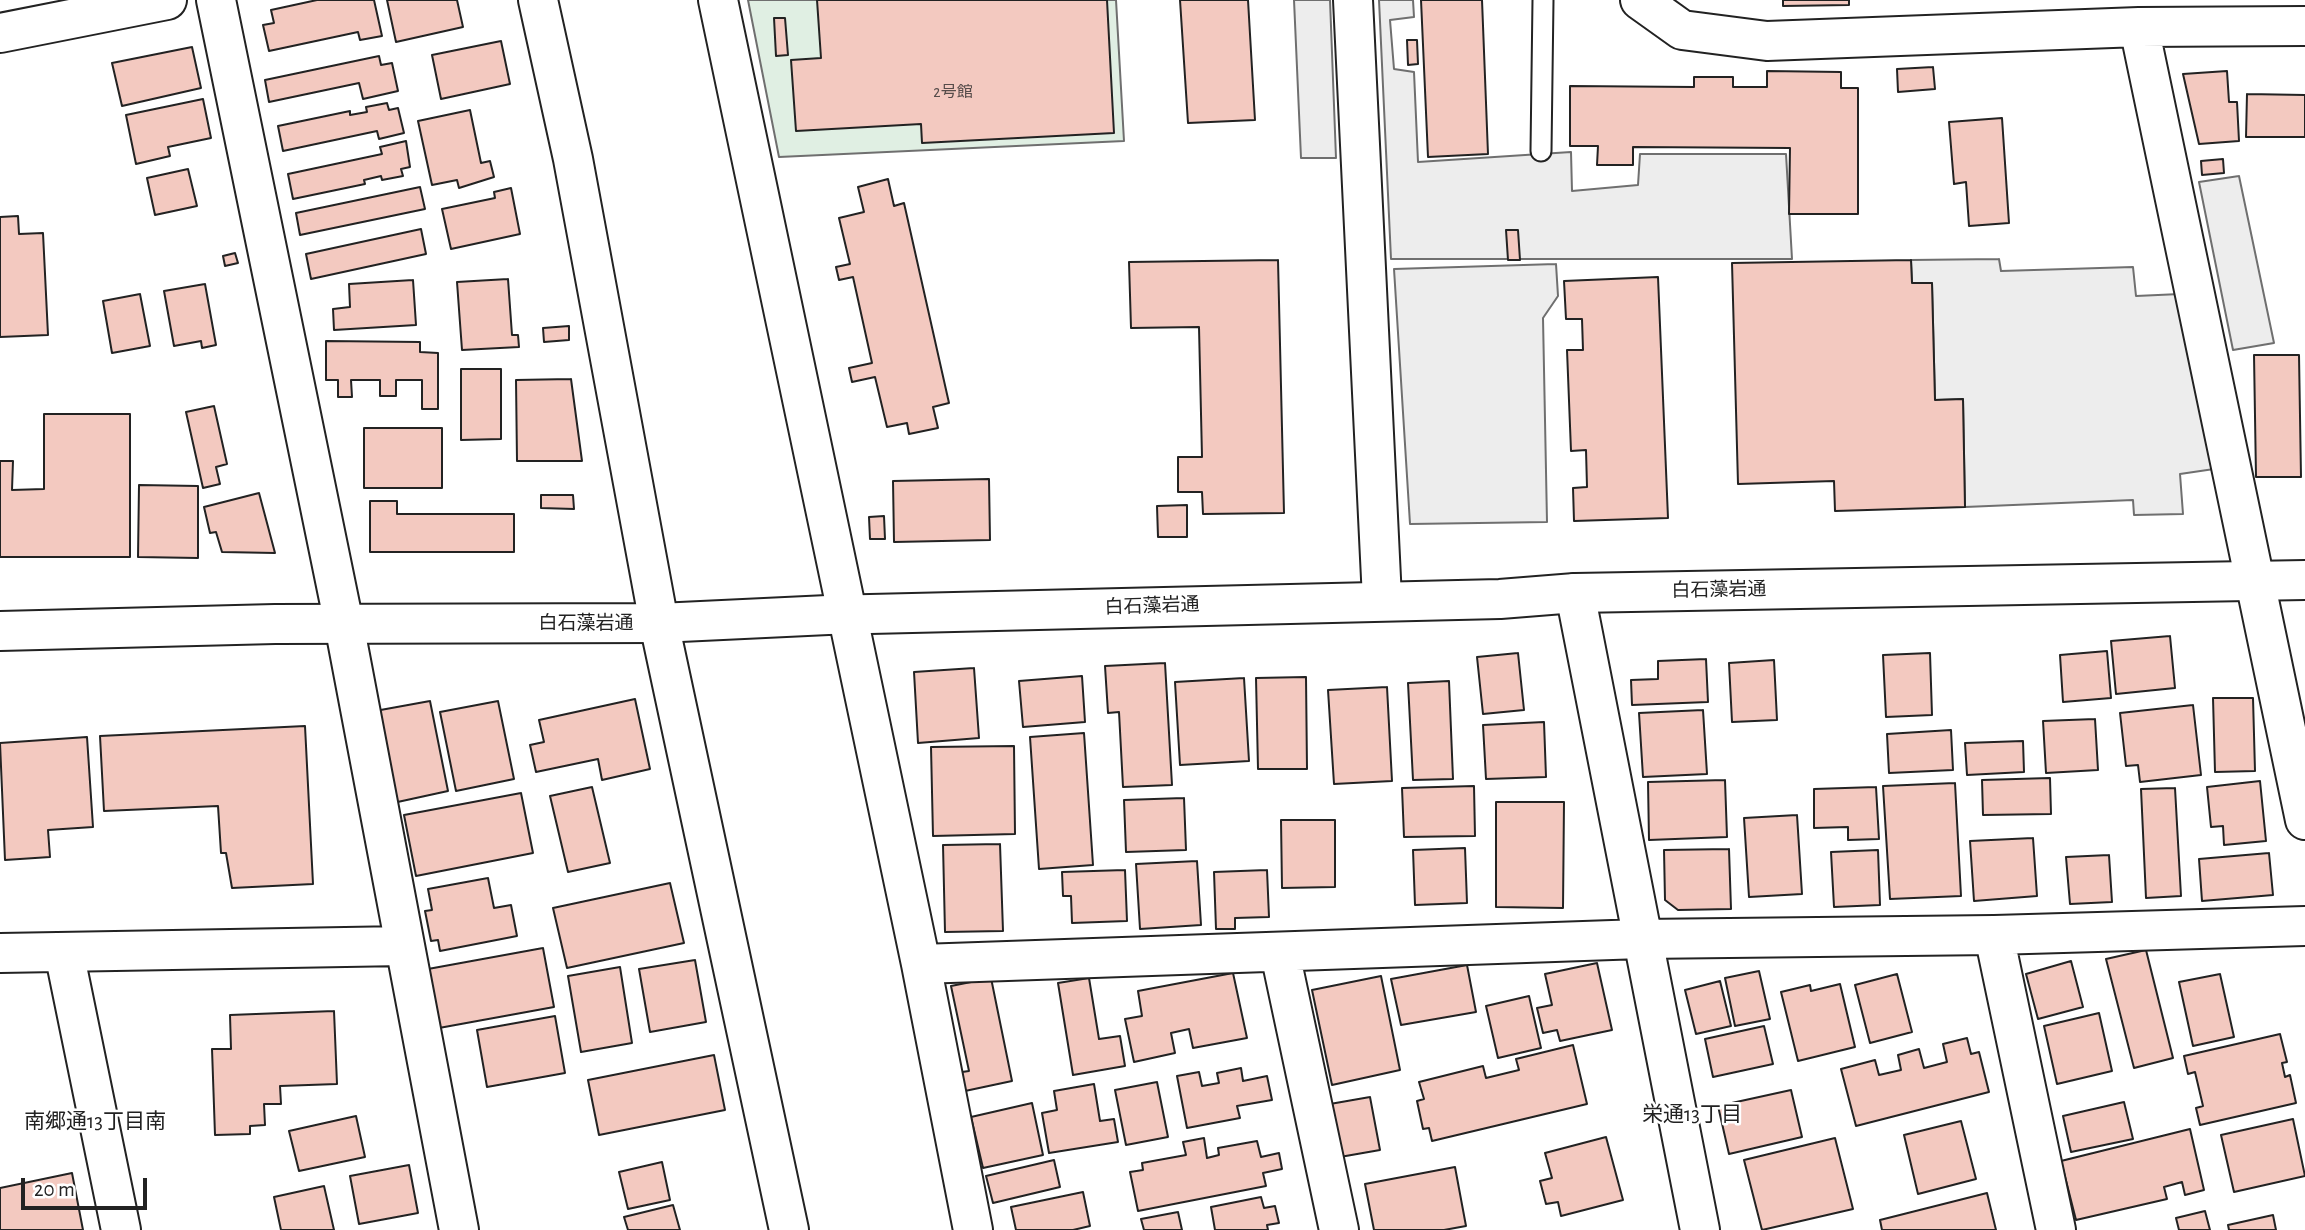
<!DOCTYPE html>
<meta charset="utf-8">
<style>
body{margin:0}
#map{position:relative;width:2305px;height:1230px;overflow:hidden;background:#fff;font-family:"Alegreya Sans",sans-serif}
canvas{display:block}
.scale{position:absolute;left:21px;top:1178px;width:126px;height:32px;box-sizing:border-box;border:4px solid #222;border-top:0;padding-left:9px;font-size:21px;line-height:24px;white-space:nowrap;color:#222;-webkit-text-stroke:5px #fff;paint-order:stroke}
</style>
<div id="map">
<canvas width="2305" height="1230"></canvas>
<div class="scale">20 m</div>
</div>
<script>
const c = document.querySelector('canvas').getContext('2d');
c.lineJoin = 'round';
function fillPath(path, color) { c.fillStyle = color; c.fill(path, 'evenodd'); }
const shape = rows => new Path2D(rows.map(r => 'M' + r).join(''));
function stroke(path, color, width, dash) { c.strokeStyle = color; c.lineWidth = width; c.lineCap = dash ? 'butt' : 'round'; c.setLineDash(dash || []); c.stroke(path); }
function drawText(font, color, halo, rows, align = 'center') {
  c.font = font + ' "Alegreya Sans","Noto Sans JP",sans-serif'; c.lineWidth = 5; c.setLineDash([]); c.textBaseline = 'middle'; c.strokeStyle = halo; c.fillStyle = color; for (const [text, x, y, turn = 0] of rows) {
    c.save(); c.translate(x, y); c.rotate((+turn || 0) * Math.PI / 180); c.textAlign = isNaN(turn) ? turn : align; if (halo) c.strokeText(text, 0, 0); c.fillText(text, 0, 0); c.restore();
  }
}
const green = shape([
 [748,0,1116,0,1124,141,779,157,748,0]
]);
const parking = shape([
 [1294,0,1330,0,1336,158,1301,158,1294,0],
 [1379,0,1413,0,1414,17,1390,20,1394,69,1414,72,1418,162,1571,152,1572,191,1638,185,1640,154,1786,154,1792,259,1391,259,1379,0],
 [2239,176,2274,343,2233,350,2199,182,2239,176],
 [1999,259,2001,271,2133,267,2136,296,2180,294,2214,469,2180,474,2183,514,2134,515,2133,500,1965,507,1963,399,1935,400,1932,283,1912,283,1911,260,1999,259],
 [1556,264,1558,296,1543,318,1547,522,1410,524,1394,269,1556,264]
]);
const building = shape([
 [317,0,374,0,382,36,360,40,358,32,269,51,263,25,274,23,271,10,317,0],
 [387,0,457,0,463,27,396,42,387,0],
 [817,0,1107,0,1114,133,922,143,921,124,796,131,791,60,821,58,817,0],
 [1180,0,1248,0,1255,120,1188,123,1180,0],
 [1421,0,1482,0,1488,154,1428,157,1421,0],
 [1783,0,1849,0,1849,5,1783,6,1783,0],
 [774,18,785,18,788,55,776,56,774,18],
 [1407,40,1417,40,1418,64,1408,65,1407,40],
 [501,41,510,84,441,99,432,55,501,41],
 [192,47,201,88,122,106,112,63,192,47],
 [379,56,381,65,392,63,398,91,363,99,359,83,269,102,265,80,379,56],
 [1933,67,1935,89,1898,92,1897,69,1933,67],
 [1767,71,1841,72,1841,88,1858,88,1858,214,1789,214,1790,148,1633,147,1633,165,1597,165,1598,146,1570,146,1570,86,1694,87,1694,77,1733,77,1733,87,1767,87,1767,71],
 [2227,71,2229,102,2237,102,2239,141,2199,144,2183,74,2227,71],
 [2247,94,2305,95,2305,137,2246,137,2247,94],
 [203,99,211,138,168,147,170,156,136,164,126,115,203,99],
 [387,103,389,110,398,108,404,133,379,139,377,131,283,151,278,126,350,111,350,115,367,112,366,107,387,103],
 [470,110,481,163,490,161,494,177,459,188,457,180,432,185,418,121,470,110],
 [2002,118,2009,223,1969,226,1966,182,1954,184,1949,122,2002,118],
 [406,141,410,167,401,169,403,176,382,180,381,176,364,180,365,184,293,199,288,174,382,154,380,147,406,141],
 [2223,159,2224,173,2202,175,2201,161,2223,159],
 [188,169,197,206,155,215,147,178,188,169],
 [888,179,894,206,904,203,949,403,933,407,938,428,909,434,907,423,887,427,875,377,852,382,849,368,872,363,853,277,839,280,836,267,850,264,839,218,864,212,858,187,888,179],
 [420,187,425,209,300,235,296,213,420,187],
 [511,188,520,234,451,249,442,209,495,198,494,192,511,188],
 [18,216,19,234,43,233,48,335,0,337,0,217,18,216],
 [421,229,426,254,311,279,306,254,421,229],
 [1506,230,1518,230,1520,260,1508,260,1506,230],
 [235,253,238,263,225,266,223,256,235,253],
 [1278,260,1284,513,1203,514,1202,492,1178,492,1178,457,1202,457,1199,327,1131,328,1129,262,1278,260],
 [1911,260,1912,283,1932,283,1935,400,1963,399,1965,507,1835,511,1834,481,1738,484,1732,263,1911,260],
 [1658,277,1668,518,1574,521,1573,488,1587,487,1586,450,1571,451,1567,350,1583,350,1582,319,1566,319,1564,281,1658,277],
 [508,279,512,335,518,335,519,347,462,350,457,282,508,279],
 [413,280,416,325,334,330,333,309,350,307,349,284,413,280],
 [205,284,216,345,202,348,201,341,174,346,164,291,205,284],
 [140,294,150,346,112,353,103,301,140,294],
 [569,326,569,340,544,342,543,328,569,326],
 [326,341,420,342,420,352,438,353,438,409,422,409,422,380,396,380,396,396,380,396,380,380,351,380,352,397,338,397,338,380,326,380,326,341],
 [2254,355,2299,355,2301,477,2256,477,2254,355],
 [461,369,501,369,501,439,461,440,461,369],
 [571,379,582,461,517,461,516,380,571,379],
 [214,406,227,464,216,467,220,484,203,488,186,412,214,406],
 [44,414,130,414,130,557,0,557,0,461,13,461,12,490,44,489,44,414],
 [364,428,442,428,442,488,364,488,364,428],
 [989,479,990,540,894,542,893,481,989,479],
 [139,485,198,486,198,558,138,557,139,485],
 [259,493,275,553,222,552,216,532,210,533,204,507,259,493],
 [541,495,573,495,574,509,541,508,541,495],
 [370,501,397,501,397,514,514,514,514,552,370,552,370,501],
 [1187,505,1187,537,1158,537,1157,506,1187,505],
 [884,516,885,539,870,539,869,517,884,516],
 [2170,636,2175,688,2116,694,2111,641,2170,636],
 [2107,651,2111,698,2063,702,2060,655,2107,651],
 [1518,653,1524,710,1483,714,1477,657,1518,653],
 [1930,653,1932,715,1886,717,1883,655,1930,653],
 [1706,659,1708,702,1632,705,1631,680,1658,679,1658,661,1706,659],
 [1774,660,1777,720,1732,722,1729,663,1774,660],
 [1165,663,1172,785,1123,787,1119,712,1108,713,1105,666,1165,663],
 [974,668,979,738,918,743,914,672,974,668],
 [1082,676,1085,722,1023,727,1019,681,1082,676],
 [1306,677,1307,769,1258,769,1256,678,1306,677],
 [1244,678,1249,761,1180,765,1175,682,1244,678],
 [1449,681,1453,779,1413,780,1408,683,1449,681],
 [1387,687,1392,781,1334,784,1328,690,1387,687],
 [2213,698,2253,698,2255,771,2215,772,2213,698],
 [635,699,650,769,602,780,598,759,536,772,530,745,544,742,539,720,635,699],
 [430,701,448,791,393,803,375,711,430,701],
 [498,701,514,779,456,791,440,712,498,701],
 [2193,705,2201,775,2140,782,2138,765,2126,766,2120,713,2193,705],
 [1703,710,1707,774,1643,777,1639,713,1703,710],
 [2095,719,2098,770,2046,773,2043,721,2095,719],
 [1544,722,1546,777,1486,779,1483,725,1544,722],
 [305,726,313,884,232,888,226,853,221,853,218,806,104,811,100,736,305,726],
 [1951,730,1953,770,1889,773,1887,734,1951,730],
 [1084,733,1093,865,1039,869,1030,737,1084,733],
 [87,737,93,827,48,830,50,857,5,860,0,743,87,737],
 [2023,741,2024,772,1967,775,1965,743,2023,741],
 [1014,746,1015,834,933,836,931,747,1014,746],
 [2050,778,2051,814,1983,815,1982,780,2050,778],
 [1725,780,1727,837,1649,840,1648,782,1725,780],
 [2260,781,2266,841,2224,845,2223,826,2211,827,2207,787,2260,781],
 [1955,783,1961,896,1890,899,1883,786,1955,783],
 [1474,786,1475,836,1404,837,1402,788,1474,786],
 [592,787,610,863,568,872,550,796,592,787],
 [1876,787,1879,839,1848,840,1848,827,1814,828,1814,789,1876,787],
 [2175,788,2181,896,2146,898,2141,789,2175,788],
 [521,793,533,853,416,876,404,815,521,793],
 [1184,798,1186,850,1126,852,1124,800,1184,798],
 [1496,802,1564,802,1563,908,1496,907,1496,802],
 [1797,815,1802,894,1749,897,1744,818,1797,815],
 [1281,820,1335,820,1335,887,1282,888,1281,820],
 [2033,838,2037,896,1974,901,1970,841,2033,838],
 [1000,844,1003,931,945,932,943,845,1000,844],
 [1465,848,1467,903,1415,905,1413,850,1465,848],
 [1729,849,1731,909,1678,910,1665,900,1664,850,1729,849],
 [1878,850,1880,905,1834,907,1831,852,1878,850],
 [2269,853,2273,895,2202,901,2199,859,2269,853],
 [2109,855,2112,902,2070,904,2066,857,2109,855],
 [1197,861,1201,925,1140,929,1136,864,1197,861],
 [1125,870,1127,921,1072,923,1071,896,1063,896,1062,872,1125,870],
 [1267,870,1269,917,1235,918,1235,929,1216,929,1214,872,1267,870],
 [488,878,494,908,511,905,517,936,440,951,438,940,431,941,425,911,432,910,428,889,488,878],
 [670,883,684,943,567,968,553,908,670,883],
 [543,948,554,1007,439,1028,428,969,543,948],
 [2146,950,2173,1058,2134,1068,2106,959,2146,950],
 [695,960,706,1022,650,1032,639,969,695,960],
 [2071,961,2083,1007,2038,1019,2026,974,2071,961],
 [1597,963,1612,1030,1560,1041,1557,1030,1543,1033,1537,1008,1552,1005,1545,974,1597,963],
 [1467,965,1476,1012,1401,1025,1391,979,1467,965],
 [620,967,632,1043,581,1052,568,976,620,967],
 [1759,971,1770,1019,1735,1026,1725,978,1759,971],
 [1233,973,1247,1038,1193,1048,1189,1029,1171,1033,1175,1053,1134,1062,1125,1019,1142,1016,1138,991,1233,973],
 [1897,974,1912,1032,1870,1043,1855,985,1897,974],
 [2220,974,2234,1037,2193,1046,2179,982,2220,974],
 [1381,976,1400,1070,1332,1085,1312,990,1381,976],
 [991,978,1012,1081,965,1091,962,1072,969,1071,951,986,991,978],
 [1089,978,1099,1039,1120,1036,1125,1066,1073,1075,1058,983,1089,978],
 [1720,981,1731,1026,1696,1034,1685,990,1720,981],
 [1840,984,1855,1047,1798,1061,1781,992,1810,985,1811,991,1840,984],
 [1529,996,1541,1048,1498,1058,1486,1006,1529,996],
 [334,1011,337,1084,280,1086,281,1104,264,1104,265,1125,250,1126,250,1134,215,1135,212,1049,231,1049,230,1015,334,1011],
 [2099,1013,2112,1071,2057,1084,2044,1026,2099,1013],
 [555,1016,565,1073,487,1087,477,1030,555,1016],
 [1764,1026,1773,1064,1713,1077,1705,1039,1764,1026],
 [2280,1034,2287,1062,2282,1063,2285,1077,2290,1075,2296,1103,2200,1125,2196,1108,2203,1106,2195,1072,2188,1074,2184,1056,2280,1034],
 [1967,1038,1971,1054,1979,1052,1989,1092,1856,1126,1841,1069,1875,1060,1879,1075,1901,1070,1898,1055,1919,1049,1924,1068,1947,1062,1943,1044,1967,1038],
 [1573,1045,1587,1104,1432,1141,1429,1128,1423,1129,1417,1101,1424,1099,1419,1082,1483,1066,1486,1078,1519,1070,1516,1059,1573,1045],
 [714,1055,725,1110,599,1135,588,1080,714,1055],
 [1241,1068,1243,1081,1267,1076,1272,1100,1237,1106,1240,1118,1187,1128,1177,1076,1199,1072,1202,1086,1219,1083,1217,1073,1241,1068],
 [1157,1082,1168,1137,1126,1145,1115,1090,1157,1082],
 [1094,1084,1100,1121,1114,1119,1118,1142,1049,1153,1042,1113,1057,1110,1054,1091,1094,1084],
 [1791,1090,1802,1137,1729,1154,1718,1106,1791,1090],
 [1370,1097,1380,1150,1340,1157,1330,1104,1370,1097],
 [2124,1102,2133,1139,2071,1152,2063,1116,2124,1102],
 [1032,1103,1043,1155,983,1168,971,1117,1032,1103],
 [356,1116,365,1157,299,1171,289,1131,356,1116],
 [2293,1119,2305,1176,2234,1192,2221,1135,2293,1119],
 [1961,1121,1976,1179,1918,1194,1904,1135,1961,1121],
 [2190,1129,2204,1190,2185,1195,2182,1182,2164,1187,2167,1199,2076,1220,2061,1161,2190,1129],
 [1606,1137,1623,1200,1561,1216,1558,1202,1546,1204,1540,1181,1552,1178,1545,1153,1606,1137],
 [1204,1138,1207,1158,1219,1155,1218,1148,1257,1141,1261,1157,1279,1153,1282,1169,1263,1173,1266,1186,1138,1211,1130,1172,1143,1170,1142,1163,1186,1155,1183,1142,1204,1138],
 [1835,1138,1853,1209,1762,1230,1744,1160,1835,1138],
 [1054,1160,1060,1187,993,1203,986,1176,1054,1160],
 [662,1162,670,1200,628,1209,619,1172,662,1162],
 [409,1165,418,1213,359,1224,350,1176,409,1165],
 [1455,1167,1466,1226,1444,1230,1374,1230,1365,1184,1455,1167],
 [72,1173,83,1230,0,1230,0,1188,72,1173],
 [324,1186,334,1230,281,1230,274,1197,324,1186],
 [1083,1192,1090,1226,1073,1230,1016,1230,1011,1207,1083,1192],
 [1987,1193,1996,1230,1882,1230,1880,1220,1987,1193],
 [1261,1197,1264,1208,1275,1206,1279,1223,1267,1225,1268,1230,1215,1230,1211,1207,1261,1197],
 [673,1205,680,1230,628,1230,624,1217,673,1205],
 [2205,1211,2210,1230,2179,1230,2176,1218,2205,1211],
 [1178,1212,1182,1230,1144,1230,1141,1219,1178,1212],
 [2273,1215,2276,1230,2229,1230,2228,1225,2273,1215]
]);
const lane = shape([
 [1541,151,1543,0]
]);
const street = shape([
 [216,0,344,624,459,1230],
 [538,0,573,159,659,623,789,1230],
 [718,0,921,964,973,1230],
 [1353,0,1382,599],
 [1640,0,1682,30,1767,41,2139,27,2305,26],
 [2139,27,2305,820],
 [0,33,167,0],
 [1575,593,1700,1230],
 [1994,935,2056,1230],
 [64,952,121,1230],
 [0,953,403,946],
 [1280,953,1339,1230],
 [921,964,1641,939,1994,935,2305,926]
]);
const secondary = shape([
 [0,631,275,624,659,623,828,615,1500,599,1575,593,2305,580]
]);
const numberNames = [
 ["2号館",953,92]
];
const streetNames = [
 ["白石藻岩通",1719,590,-1],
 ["白石藻岩通",1152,606,-2],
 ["白石藻岩通",586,623]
];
const neighbourhoodNames = [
 ["栄通13丁目",1692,1115],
 ["南郷通13丁目南",95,1122]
];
fillPath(green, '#e0efe3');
stroke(green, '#6f6f6f', 2);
fillPath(parking, '#ededed');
stroke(parking, '#6f6f6f', 2);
fillPath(building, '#f3c9c0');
stroke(building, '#222', 2);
stroke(lane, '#222', 23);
stroke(street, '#222', 42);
stroke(secondary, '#222', 42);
stroke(lane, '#fff', 19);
stroke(street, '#fff', 38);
stroke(secondary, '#fff', 38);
drawText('16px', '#564c4a', null, numberNames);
drawText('19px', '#222', '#fff', streetNames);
drawText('21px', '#222', '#fff', neighbourhoodNames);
</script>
